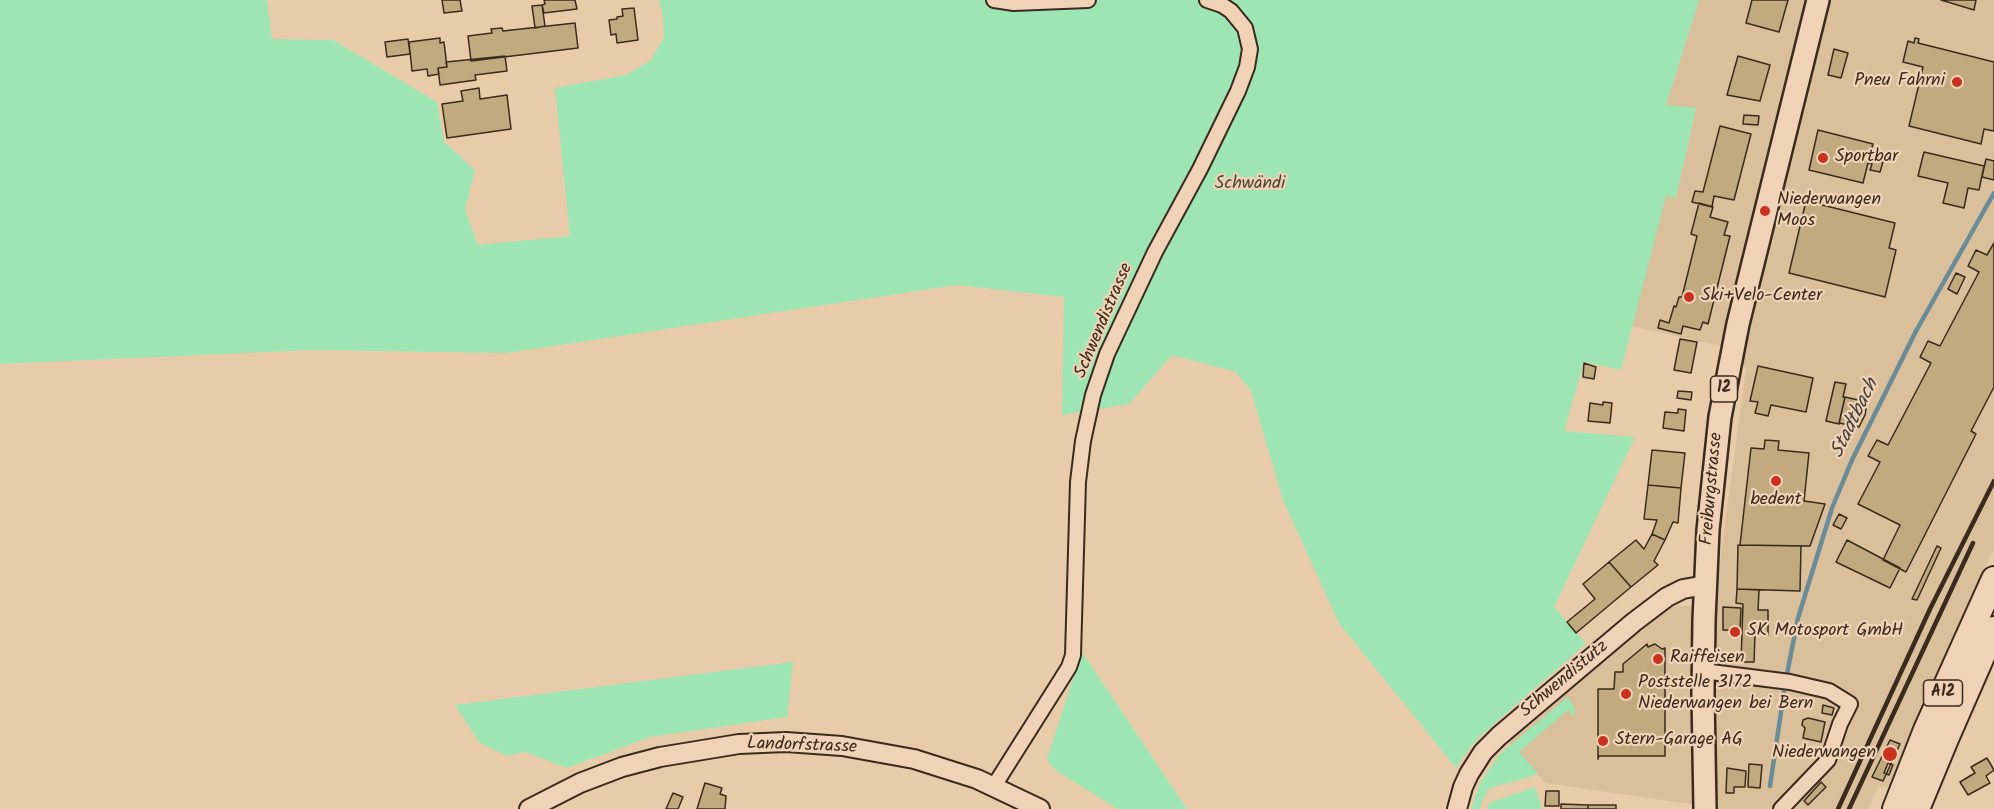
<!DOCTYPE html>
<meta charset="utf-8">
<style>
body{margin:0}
canvas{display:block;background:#e8ccaa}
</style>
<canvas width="1994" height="809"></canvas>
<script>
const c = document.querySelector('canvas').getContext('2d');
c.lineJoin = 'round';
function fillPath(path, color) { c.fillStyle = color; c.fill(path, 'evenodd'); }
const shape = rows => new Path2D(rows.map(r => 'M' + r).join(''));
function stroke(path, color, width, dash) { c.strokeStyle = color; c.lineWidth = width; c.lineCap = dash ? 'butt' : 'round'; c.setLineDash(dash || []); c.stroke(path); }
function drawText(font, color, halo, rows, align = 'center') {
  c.font = font + ' Kalam,sans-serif'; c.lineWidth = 4.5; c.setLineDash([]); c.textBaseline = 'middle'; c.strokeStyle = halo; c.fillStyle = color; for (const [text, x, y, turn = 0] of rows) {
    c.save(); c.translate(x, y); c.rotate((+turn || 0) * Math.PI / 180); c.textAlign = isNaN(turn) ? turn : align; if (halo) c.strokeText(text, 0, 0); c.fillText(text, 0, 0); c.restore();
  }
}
const built = shape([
 [1699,0,1994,0,1994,549,1970,598,1889,788,1878,787,1868,809,1704,809,1704,806,1545,783,1506,739,1668,606,1714,606,1746,369,1722,346,1631,326,1666,195,1676,198,1696,109,1666,105]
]);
const green = shape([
 [0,0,267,0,272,39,333,40,437,102,444,142,475,170,465,210,478,245,570,236,555,88,626,75,650,61,664,38,663,16,659,0,1699,0,1666,105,1696,108,1676,198,1666,196,1621,370,1584,362,1564,431,1635,437,1554,607,1586,644,1481,735,1465,754,1456,768,1339,623,1283,500,1251,391,1236,372,1172,355,1129,404,1062,415,1064,297,957,285,507,353,312,350,0,364],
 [1082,652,1187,809,1118,809,1055,770,1047,759],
 [793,662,787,717,650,737,567,768,525,752,507,756,480,743,455,705],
 [1568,697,1574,707,1575,718,1568,710,1519,752,1537,772,1536,775,1490,788,1487,791,1479,809,1471,809,1480,783,1500,754],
 [1535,787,1542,809,1487,809,1489,803]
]);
const stream = shape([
 [1787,674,1798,618,1832,508,1852,460,1916,331,1994,193],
 [1770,786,1784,692]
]);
const building = shape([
 [442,0,460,0,462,11,444,13,442,0],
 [544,0,575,0,577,9,544,13,542,5,545,4,544,0],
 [1752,0,1788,0,1779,32,1746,23,1752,0],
 [1941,0,1976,0,1974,10,1941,0],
 [542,5,545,26,535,28,532,6,542,5],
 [634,8,638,40,617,43,616,34,611,35,609,20,617,19,617,17,623,16,622,9,634,8],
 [575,23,578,48,471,61,468,36,492,33,491,29,502,28,503,31,575,23],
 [440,38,440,43,444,42,447,67,438,68,439,74,428,76,427,69,412,71,409,42,440,38],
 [1915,38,1919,39,1918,43,1994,62,1994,131,1984,129,1981,144,1909,126,1923,67,1903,62,1908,41,1914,43,1915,38],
 [408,39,410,54,387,57,385,42,408,39],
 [1834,49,1848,53,1841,78,1828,75,1834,49],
 [505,56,507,71,475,75,476,80,440,85,438,68,447,67,446,62,505,56],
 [1738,56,1770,65,1760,101,1727,95,1738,56],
 [479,88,480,99,507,95,511,129,447,138,442,104,463,101,461,91,479,88],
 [1744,115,1759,116,1758,125,1743,124,1744,115],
 [1720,126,1751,134,1734,200,1714,196,1712,207,1692,202,1695,191,1703,192,1720,126],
 [1818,130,1873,144,1869,158,1883,162,1880,172,1870,170,1872,164,1868,163,1863,183,1809,170,1818,130],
 [1924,152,1984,166,1979,190,1968,188,1964,208,1943,203,1948,183,1918,176,1924,152],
 [1986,159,1994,161,1994,180,1982,177,1986,159],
 [1806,201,1895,223,1889,248,1896,250,1885,297,1789,273,1806,201],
 [1699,203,1713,207,1710,217,1728,222,1724,235,1730,236,1708,324,1703,322,1700,330,1683,326,1681,334,1658,328,1660,320,1669,323,1674,306,1676,307,1679,297,1682,297,1697,236,1691,234,1699,203],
 [1994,243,1994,387,1971,431,1976,434,1906,572,1883,560,1900,525,1858,504,1880,462,1868,456,1877,440,1888,445,1931,363,1920,357,1928,341,1940,346,1979,272,1968,266,1976,250,1987,255,1994,243],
 [1956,273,1965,277,1957,294,1948,289,1956,273],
 [1680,339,1697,342,1691,373,1674,370,1680,339],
 [1584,363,1596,367,1594,379,1583,377,1584,363],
 [1758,366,1813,378,1806,412,1771,405,1768,416,1755,413,1758,402,1750,401,1758,366],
 [1835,382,1846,384,1843,397,1845,397,1839,424,1826,421,1835,382],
 [1678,391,1692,392,1691,400,1677,398,1678,391],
 [1845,397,1867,402,1865,415,1859,427,1839,423,1845,397],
 [1603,402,1612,403,1610,423,1588,421,1590,403,1603,405,1603,402],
 [1678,409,1686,410,1684,431,1663,428,1665,412,1678,413,1678,409],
 [1765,440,1779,441,1778,450,1809,453,1804,501,1825,504,1810,546,1740,545,1751,448,1764,449,1765,440],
 [1652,450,1685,453,1681,488,1648,485,1652,450],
 [1648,485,1681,488,1678,523,1673,522,1665,540,1652,534,1657,520,1644,519,1648,485],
 [1839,514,1847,518,1841,529,1833,525,1839,514],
 [1652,534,1665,540,1654,561,1658,565,1631,587,1609,562,1636,540,1644,549,1652,534],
 [1847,540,1900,568,1890,588,1836,562,1847,540],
 [1738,545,1801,546,1800,591,1737,589,1738,545],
 [1937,546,1941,548,1917,600,1912,599,1937,546],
 [1609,562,1631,587,1576,633,1567,622,1595,599,1583,584,1609,562],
 [1737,589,1759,590,1758,610,1768,610,1768,635,1755,634,1754,662,1741,662,1743,604,1736,603,1737,589],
 [1723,607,1741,608,1740,630,1723,630,1723,607],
 [1647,644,1648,647,1655,644,1662,649,1665,648,1665,756,1599,756,1598,759,1598,689,1614,689,1615,672,1623,672,1623,664,1647,644],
 [1823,705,1834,708,1832,715,1822,713,1823,705],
 [1808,718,1825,722,1821,742,1803,738,1805,728,1802,725,1803,720,1808,718],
 [1890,740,1900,744,1883,781,1872,777,1890,740],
 [1987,758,1994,770,1986,776,1990,783,1968,795,1960,782,1975,773,1971,767,1987,758],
 [1888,763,1893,765,1889,775,1884,773,1888,763],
 [1749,764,1762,765,1760,788,1748,787,1749,764],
 [1727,768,1746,771,1745,787,1734,787,1734,793,1726,793,1727,768],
 [1821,782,1826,787,1808,805,1804,801,1821,782],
 [705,783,722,788,720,794,726,796,725,809,697,809,705,783],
 [1546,791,1559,791,1559,806,1545,806,1546,791],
 [673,793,683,797,678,809,666,809,673,793],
 [1561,804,1588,805,1588,809,1561,809,1561,804],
 [1588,805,1616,805,1616,809,1588,809,1588,805]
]);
const street = shape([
 [994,0,1014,3,1088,0],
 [1703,671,1790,682,1829,691,1850,704,1840,724,1828,760,1781,809],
 [994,786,1059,683,1069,667,1073,655,1078,482,1083,441,1093,395,1107,354,1155,252,1200,169,1238,91,1247,67,1250,49,1245,28,1231,11,1222,5,1207,0]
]);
const secondary = shape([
 [529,809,580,783,622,767,660,757,739,744,786,742,842,746,914,759,977,779,1040,809],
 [1457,809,1463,787,1469,774,1483,752,1499,736,1634,622,1667,597,1683,589,1706,585]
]);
const primary = shape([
 [1705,809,1703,694,1704,620,1708,530,1720,417,1738,324,1818,0]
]);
const highway = shape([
 [1895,809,1926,730,1994,579],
 [1917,809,1946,739,1994,629]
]);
const rail = shape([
 [1838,809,1930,609,1994,481],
 [1849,809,1973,543]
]);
const markers = [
 [1957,82,6,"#c8321e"],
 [1823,158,6,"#c8321e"],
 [1765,211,6,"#c8321e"],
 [1689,297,6,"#c8321e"],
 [1776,481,6,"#c8321e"],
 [1735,632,6,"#c8321e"],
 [1658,659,6,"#c8321e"],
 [1626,694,6,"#c8321e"],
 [1603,741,6,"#c8321e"],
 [1890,754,8,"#c8321e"]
];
const shields = [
 [1724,389,27],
 [1943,693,39]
];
const shieldNames = [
 ["12",1724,389],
 ["A12",1943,693]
];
const poiNames = [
 ["Pneu Fahrni",1945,82,"right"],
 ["Sportbar",1835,158],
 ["Niederwangen",1777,201],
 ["Moos",1777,222],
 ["Ski+Velo-Center",1701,297],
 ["bedent",1776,501,"center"],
 ["SK Motosport GmbH",1747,632],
 ["Raiffeisen",1670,659],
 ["Poststelle 3172",1638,684],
 ["Niederwangen bei Bern",1638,705],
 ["Stern-Garage AG",1615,741],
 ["Niederwangen",1876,754,"right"]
];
const parkNames = [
 ["Schwändi",1250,185]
];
const streetNames = [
 ["Schwendistrasse",1105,321,-67],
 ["Freiburgstrasse",1713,489,-85],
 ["Schwendistutz",1565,680,-40],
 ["Landorfstrasse",802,747,2]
];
const waterNames = [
 ["Stadtbach",1856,419,-64]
];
fillPath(built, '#d9bf9a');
fillPath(green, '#9de5b3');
stroke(stream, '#698c98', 4.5);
fillPath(building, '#c1aa7e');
stroke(building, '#3b2a1e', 1.5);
stroke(street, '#3b2a1e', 18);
stroke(secondary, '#3b2a1e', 22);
stroke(primary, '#3b2a1e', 26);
stroke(highway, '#3b2a1e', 28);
stroke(street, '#f0d2b6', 14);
stroke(secondary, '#f0d2b6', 18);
stroke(primary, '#f0d2b6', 21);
stroke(highway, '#f0d2b6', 24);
stroke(rail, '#3b2a1e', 4.5);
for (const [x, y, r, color] of markers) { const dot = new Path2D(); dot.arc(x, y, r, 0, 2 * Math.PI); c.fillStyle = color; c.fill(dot); stroke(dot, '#f0d2b6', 2); }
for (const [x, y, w] of shields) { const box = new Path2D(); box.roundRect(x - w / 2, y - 13, w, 26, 4.5); c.fillStyle = '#f0d2b6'; c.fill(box); stroke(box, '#3b2a1e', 1.5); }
drawText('bold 16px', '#3b2a1e', null, shieldNames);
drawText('18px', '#3b2a1e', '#f0d2b6', poiNames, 'left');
drawText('18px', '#4a4634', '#f0d2b6', parkNames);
drawText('18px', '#3b2a1e', '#f0d2b6', streetNames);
drawText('italic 20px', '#47423c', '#f0d2b6', waterNames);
</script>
